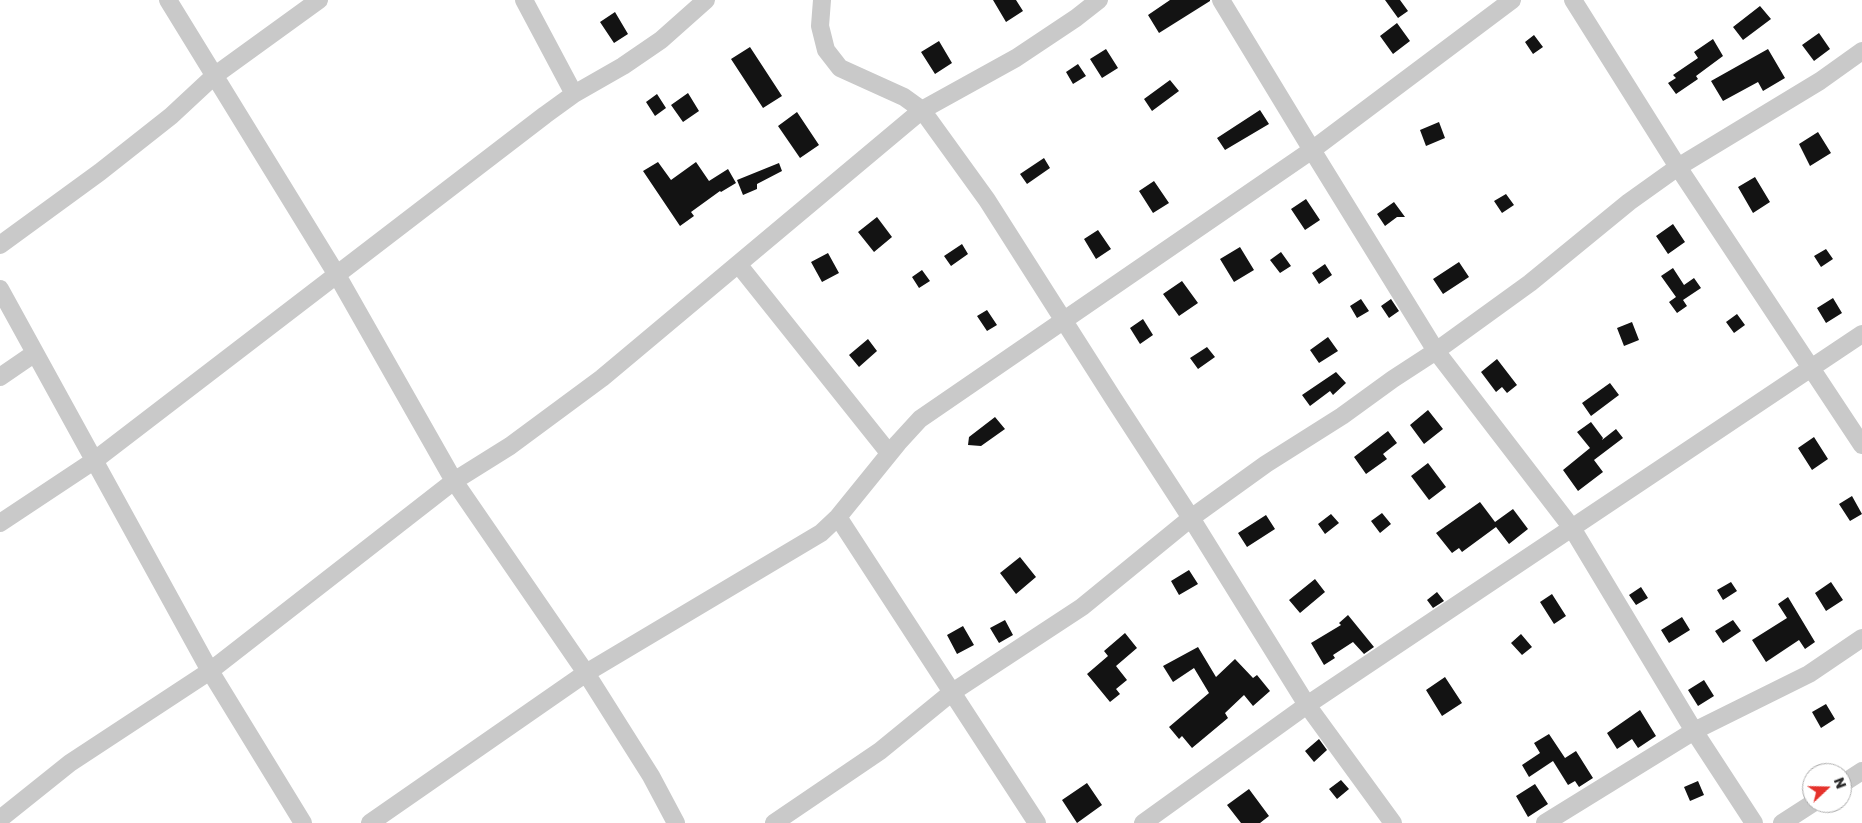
<!DOCTYPE html>
<style>
body{margin:0}
#map{position:relative;width:1862px;height:823px;overflow:hidden;background:#fff;font-family:"Golos Text",sans-serif}
canvas{display:block}
.north{position:absolute;left:1802px;top:763px;width:50px;height:50px;box-sizing:border-box;background:#fff;border:1px solid #ababab;border-radius:50%;rotate:69deg;font-size:14px;font-weight:700;line-height:20px;text-align:center;color:#2c2c2c}
.north::after{content:'';display:block;margin:auto;width:18px;height:22px;background:#e5322c;clip-path:polygon(50% 0,100% 100%,50% 72%,0 100%)}
</style>
<div id="map">
<canvas width="1862" height="823"></canvas>
<div class="north">N</div>
</div>
<script>
const c = document.querySelector('canvas').getContext('2d');
c.lineJoin = 'round';
function fillPath(path, color) { c.fillStyle = color; c.fill(path, 'evenodd'); }
const shape = rows => new Path2D(rows.map(r => 'M' + r).join(''));
function stroke(path, color, width, dash) { c.strokeStyle = color; c.lineWidth = width; c.lineCap = dash ? 'butt' : 'round'; c.setLineDash(dash || []); c.stroke(path); }
const building = shape([
 [993,0,1016,0,1023,11,1006,22],
 [1170,0,1210,0,1210,1,1159,33,1148,15],
 [1385,0,1400,0,1408,11,1398,18],
 [1760,6,1771,19,1743,40,1733,27],
 [615,12,628,34,614,43,600,22],
 [1397,23,1410,41,1393,54,1380,36],
 [1819,33,1830,49,1814,61,1802,45],
 [1534,35,1543,47,1533,54,1525,42],
 [1713,39,1723,56,1696,76,1698,79,1676,94,1668,83,1676,78,1673,75,1698,58,1694,52],
 [939,41,952,63,935,74,921,52],
 [750,47,782,96,763,108,731,59],
 [1106,49,1118,68,1102,78,1090,59],
 [1768,49,1785,78,1763,91,1758,82,1723,101,1711,81],
 [1078,64,1086,76,1073,84,1066,72],
 [1170,80,1179,91,1152,111,1144,99],
 [688,93,699,111,683,122,671,105],
 [657,94,666,108,655,116,646,102],
 [1260,110,1269,124,1225,150,1217,138],
 [797,112,819,145,800,158,778,126],
 [1439,122,1445,138,1426,146,1420,130],
 [1818,132,1831,153,1810,166,1799,144],
 [1044,158,1050,168,1027,184,1020,174],
 [658,162,671,180,696,162,709,181,728,169,736,183,721,192,720,191,691,212,694,216,680,226,643,171],
 [779,163,782,171,757,184,757,189,743,195,737,180],
 [1755,177,1770,202,1753,213,1738,187],
 [1154,181,1169,203,1153,213,1139,191],
 [1506,194,1514,205,1502,213,1494,201],
 [1306,199,1320,220,1305,230,1291,209],
 [1394,202,1405,217,1397,217,1385,226,1377,214],
 [877,217,892,237,874,252,858,232],
 [1673,224,1685,242,1668,254,1656,236],
 [1098,230,1111,249,1096,259,1084,239],
 [962,244,968,254,951,266,944,256],
 [1240,247,1254,270,1234,282,1220,259],
 [1826,249,1833,259,1821,267,1814,256],
 [1281,252,1291,266,1280,273,1270,260],
 [828,253,839,273,822,282,811,262],
 [1459,262,1469,277,1443,294,1433,279],
 [1325,264,1332,275,1319,284,1312,273],
 [1673,268,1684,285,1694,278,1701,288,1683,300,1687,306,1677,313,1669,302,1676,297,1661,276],
 [922,270,930,281,919,288,912,277],
 [1182,281,1198,303,1179,316,1163,294],
 [1833,298,1842,313,1826,323,1817,308],
 [1361,299,1369,311,1357,318,1350,306],
 [1391,299,1399,311,1389,318,1381,306],
 [987,310,997,325,987,331,977,316],
 [1737,314,1745,325,1734,333,1726,322],
 [1143,319,1153,335,1140,344,1130,328],
 [1632,322,1639,340,1624,346,1617,328],
 [1328,337,1338,351,1319,363,1310,350],
 [868,339,877,351,859,367,849,355],
 [1207,347,1215,357,1198,369,1190,358],
 [1497,359,1517,385,1507,393,1502,387,1496,392,1481,372],
 [1336,372,1346,383,1333,395,1330,391,1310,406,1302,395],
 [1610,383,1619,395,1591,416,1582,403],
 [1428,410,1443,429,1424,444,1410,425],
 [995,417,1005,429,981,446,968,445,969,437],
 [1591,422,1603,438,1602,440,1616,429,1623,438,1594,460,1603,472,1578,491,1563,470,1590,448,1577,432],
 [1388,431,1397,443,1383,454,1387,459,1366,474,1354,457],
 [1814,437,1828,459,1812,470,1798,448],
 [1428,463,1446,487,1429,500,1411,476],
 [1852,496,1862,514,1850,521,1839,504],
 [1480,502,1495,522,1513,509,1528,529,1509,544,1496,527,1462,552,1459,548,1452,553,1436,533],
 [1382,513,1391,524,1380,533,1371,521],
 [1331,514,1339,523,1325,534,1318,524],
 [1266,515,1275,529,1247,547,1238,533],
 [1020,557,1036,577,1016,594,1000,573],
 [1189,570,1198,584,1179,595,1171,581],
 [1315,579,1325,592,1300,613,1289,600],
 [1731,582,1737,591,1723,600,1717,590],
 [1831,582,1843,600,1826,611,1815,593],
 [1641,587,1648,598,1636,605,1629,595],
 [1437,592,1444,601,1433,608,1427,600],
 [1552,594,1566,616,1554,624,1540,602],
 [1788,597,1815,642,1805,649,1799,640,1766,662,1752,640,1787,618,1778,604],
 [1348,615,1374,647,1364,654,1353,642,1333,655,1335,658,1324,665,1311,643,1341,625,1339,623],
 [1682,617,1690,630,1669,643,1661,630],
 [1005,620,1013,635,999,643,990,628],
 [1733,620,1741,631,1723,643,1715,631],
 [963,626,974,645,957,654,947,635],
 [1125,633,1137,648,1116,666,1127,680,1116,689,1120,694,1110,702,1087,674,1108,656,1104,651],
 [1521,634,1532,647,1522,655,1511,643],
 [1198,647,1216,677,1235,659,1253,678,1257,675,1270,691,1253,706,1244,695,1225,713,1228,718,1192,748,1182,736,1179,739,1169,727,1209,693,1194,668,1173,682,1163,666],
 [1445,677,1462,703,1442,716,1426,690],
 [1704,680,1714,696,1698,706,1688,690],
 [1826,704,1835,719,1821,728,1812,712],
 [1640,710,1656,736,1638,748,1632,739,1617,749,1607,733],
 [1549,734,1565,758,1576,751,1593,778,1579,787,1575,781,1568,785,1553,761,1529,777,1522,765,1540,753,1534,743],
 [1319,739,1327,750,1314,762,1305,751],
 [1341,780,1349,789,1337,799,1329,789],
 [1698,781,1704,795,1690,801,1684,787],
 [1087,783,1102,805,1077,823,1062,800],
 [1535,784,1548,804,1528,817,1516,796],
 [1249,789,1269,816,1260,823,1241,823,1227,805]
]);
const minor = shape([
 [168,0,337,275,454,481,586,673,651,776,676,823],
 [524,0,574,94],
 [822,0,820,26,826,50,840,68,904,97,922,110,987,200,1113,398,1191,518,1307,705,1393,823],
 [1221,0,1312,150,1436,351,1572,528,1694,731,1754,823],
 [1573,0,1678,167,1862,445],
 [0,245,100,172,171,116,214,76,319,0],
 [738,264,889,453],
 [0,289,210,671,303,823],
 [0,377,35,353],
 [838,517,1037,823],
 [0,523,95,460,545,115,574,94,623,66,661,40,706,0],
 [1842,784,1862,771],
 [0,819,70,763,210,671,454,481,510,446,602,378,922,110,1016,58,1076,18,1099,0],
 [370,823,586,673,821,533,838,517,898,443,920,419,1312,150,1512,0],
 [774,823,880,751,951,693,1082,607,1191,518,1266,464,1342,416,1393,379,1436,351,1530,283,1629,202,1678,167,1820,81,1862,51],
 [1143,823,1307,705,1862,334],
 [1545,823,1694,731,1809,674,1862,638],
 [1782,823,1813,803]
]);
fillPath(building, '#131313');
stroke(minor, '#c9c9c9', 18);
</script>
